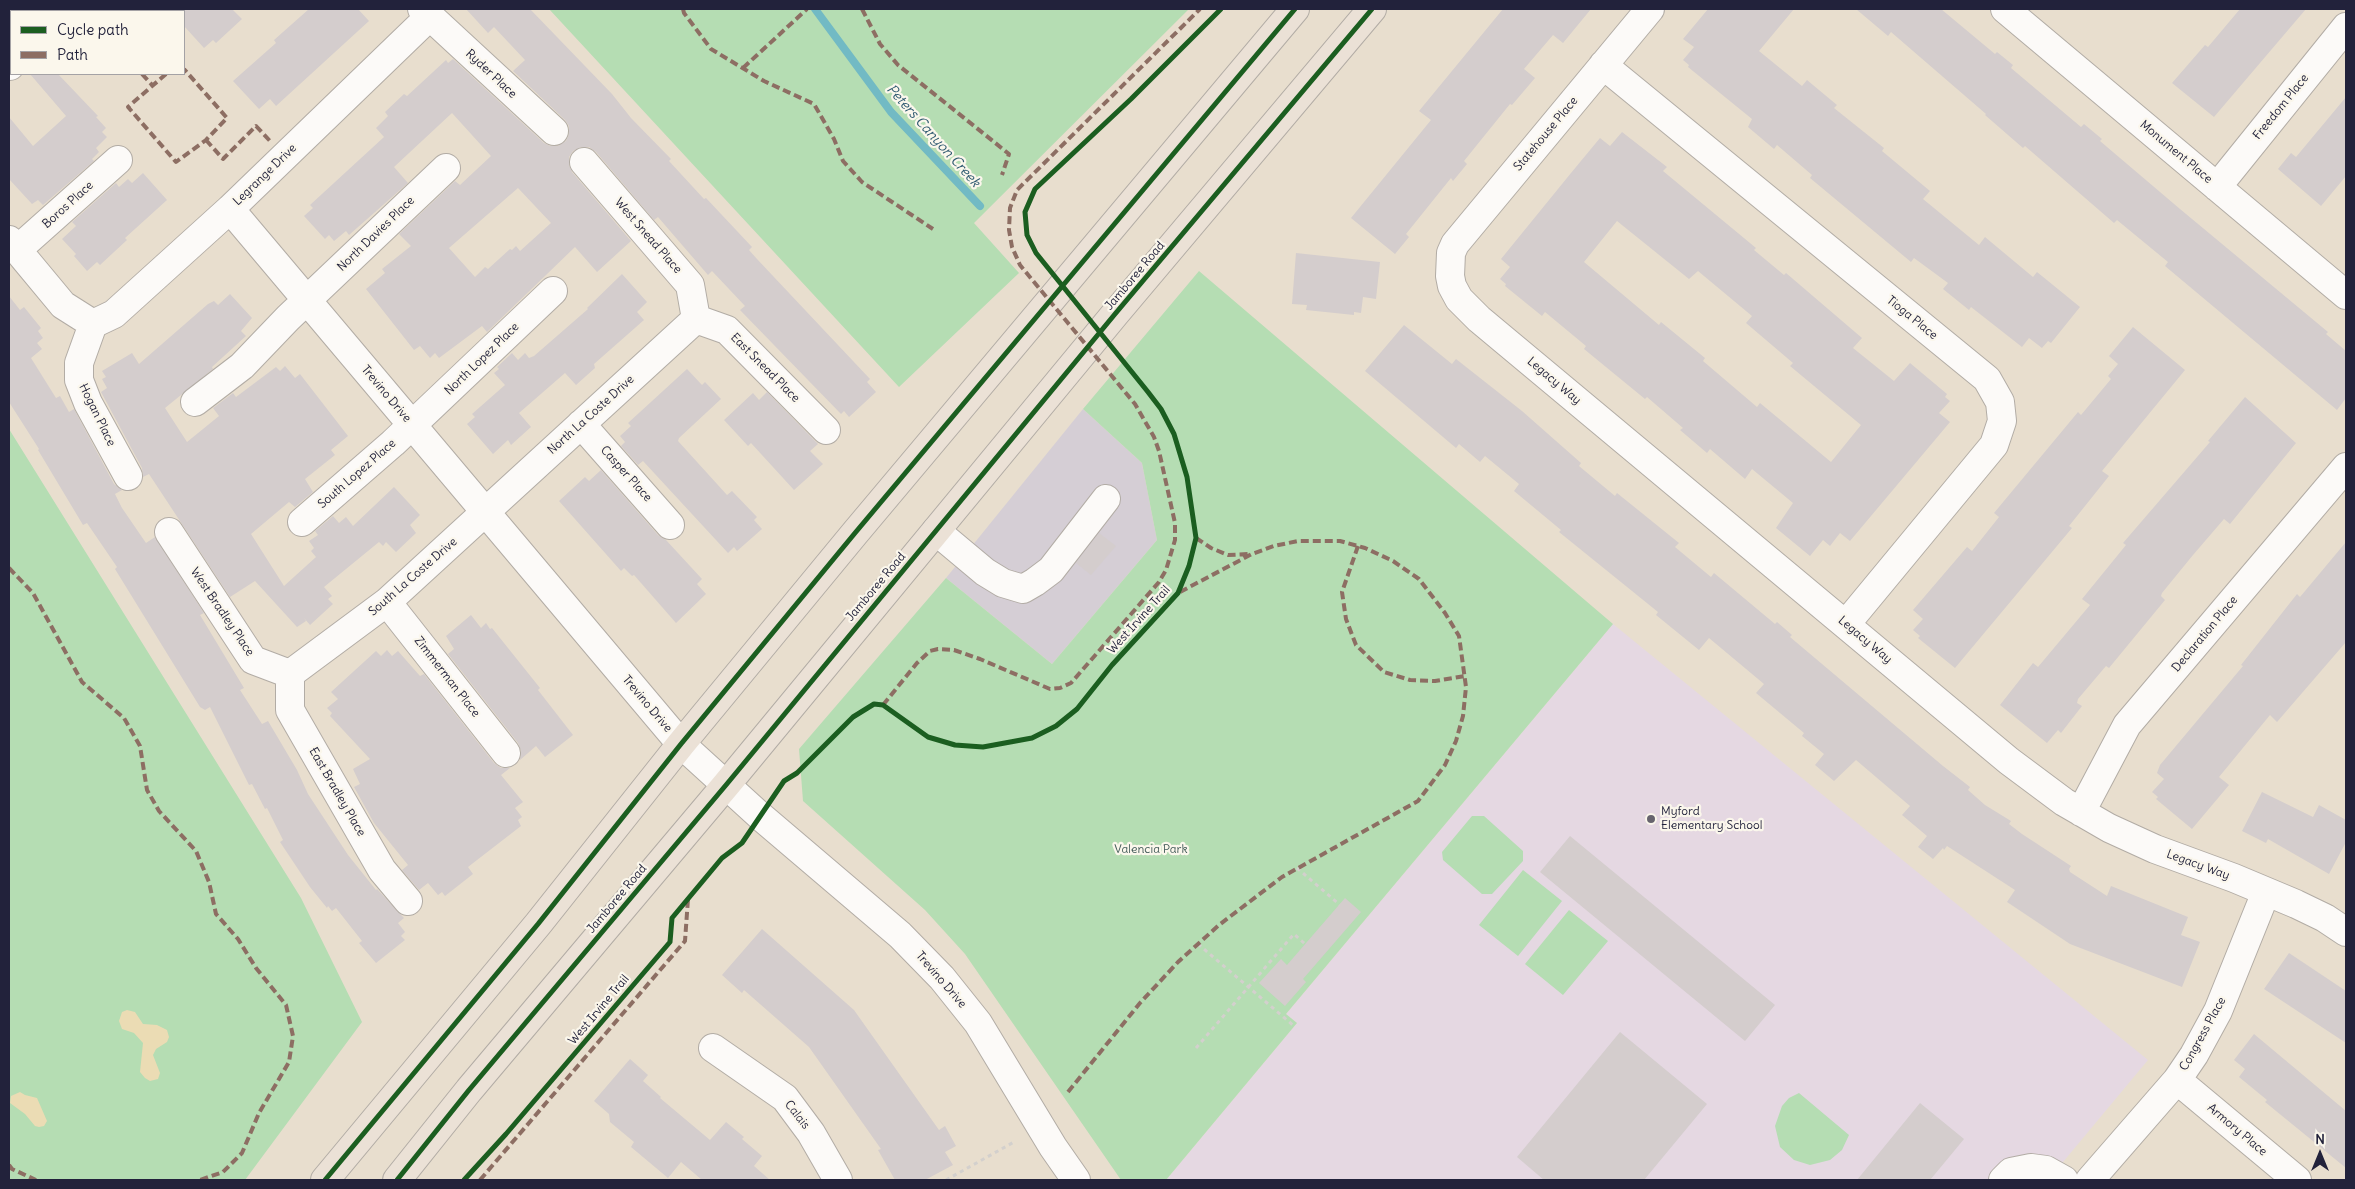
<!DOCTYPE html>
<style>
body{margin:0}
#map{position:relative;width:2355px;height:1189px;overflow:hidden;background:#e8dece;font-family:Delius,sans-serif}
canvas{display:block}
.frame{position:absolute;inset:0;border:10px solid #22223b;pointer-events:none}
.legend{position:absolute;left:10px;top:10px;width:175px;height:65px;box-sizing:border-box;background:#fbf7ec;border:1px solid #a4a2a5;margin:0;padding:6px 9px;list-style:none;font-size:15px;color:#22223b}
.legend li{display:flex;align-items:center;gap:10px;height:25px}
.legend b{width:25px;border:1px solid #a4a2a5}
.north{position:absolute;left:2295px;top:1129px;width:50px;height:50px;-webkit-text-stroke:4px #fbf7ec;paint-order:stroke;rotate:0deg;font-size:14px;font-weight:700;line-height:20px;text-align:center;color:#22223b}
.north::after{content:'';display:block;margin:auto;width:18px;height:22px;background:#22223b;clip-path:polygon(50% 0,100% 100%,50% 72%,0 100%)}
</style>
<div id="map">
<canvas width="2355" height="1189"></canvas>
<div class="frame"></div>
<ul class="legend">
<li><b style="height:6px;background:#1b5e20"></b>Cycle path</li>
<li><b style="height:6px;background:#8d6e63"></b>Path</li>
</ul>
<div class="north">N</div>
</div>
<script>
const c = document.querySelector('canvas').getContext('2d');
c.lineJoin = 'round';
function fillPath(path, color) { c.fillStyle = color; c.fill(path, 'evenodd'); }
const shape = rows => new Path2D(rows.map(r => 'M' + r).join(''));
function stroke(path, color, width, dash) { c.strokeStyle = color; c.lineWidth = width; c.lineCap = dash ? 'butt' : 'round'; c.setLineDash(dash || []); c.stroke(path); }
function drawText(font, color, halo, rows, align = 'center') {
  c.font = font + ' Delius,sans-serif'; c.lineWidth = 4.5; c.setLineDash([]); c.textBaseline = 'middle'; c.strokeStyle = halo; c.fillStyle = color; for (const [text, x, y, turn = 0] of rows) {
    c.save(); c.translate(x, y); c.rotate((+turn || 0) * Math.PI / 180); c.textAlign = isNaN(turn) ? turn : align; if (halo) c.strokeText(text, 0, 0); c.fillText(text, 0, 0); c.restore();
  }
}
const built = shape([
 [1613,624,2148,1060,2048,1180,1166,1180,1297,1023,1286,1014]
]);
const industrial = shape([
 [1083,409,1142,463,1157,540,1052,664,946,578]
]);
const green = shape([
 [549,9,1189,9,974,223,1019,273,899,387],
 [1199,271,1613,624,1286,1014,1297,1023,1166,1180,1121,1180,965,954,925,910,803,801,799,749,946,578,1052,664,1157,540,1142,463,1083,409],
 [9,429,301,898,362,1022,245,1180,9,1180],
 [1472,816,1484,816,1523,851,1523,861,1492,894,1482,894,1443,860,1442,852],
 [1523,870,1562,901,1518,956,1479,925],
 [1569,910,1608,941,1563,995,1525,964],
 [1799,1093,1849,1135,1842,1150,1830,1160,1810,1165,1794,1160,1780,1147,1775,1126,1782,1106,1789,1098]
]);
const sand = shape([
 [127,1010,135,1012,143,1024,157,1025,167,1030,169,1037,167,1042,156,1049,153,1055,160,1073,158,1079,150,1081,145,1078,140,1072,143,1043,134,1033,122,1029,119,1021,122,1012],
 [20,1092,25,1095,37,1098,47,1121,44,1126,39,1127,35,1126,25,1114,10,1103,11,1096]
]);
const stream = shape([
 [815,9,891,112,980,206]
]);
const building = shape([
 [184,9,232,9,242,19,216,43,213,40,204,48,184,26],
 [309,9,358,9,369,21,276,106,270,99,259,109,233,81,276,43,274,40],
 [466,9,530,9,612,94,631,118,671,159,669,161,704,199,706,198,752,247,749,250,757,259,870,379,867,382,876,392,849,417,844,411,841,414,740,310,745,306,712,271,708,275,658,217,654,220,596,152,589,147,581,147,573,151,569,157,569,165,572,172,631,241,597,272,575,247,487,332,482,326,439,358,435,353,430,358,420,346,414,350,366,289,385,273,382,269,411,246,399,234,455,181,460,185,491,156,452,113,394,167,408,183,349,235,346,231,334,241,329,235,325,239,304,216,313,208,310,205,384,137,376,128,388,116,385,112,404,94,407,96,446,60,448,63,453,59,544,143,550,146,558,146,566,141,569,134,569,126,565,120,513,71,525,60,494,27,488,33],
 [518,188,551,223,520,251,516,246,512,250,510,249,488,269,485,267,475,277,449,248],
 [1503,9,1591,9,1563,43,1553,35,1524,69,1535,78,1512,105,1510,104,1464,161,1467,164,1453,181,1451,178,1406,234,1409,237,1395,254,1351,218,1431,120,1419,111],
 [1708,9,1794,9,1759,51,1802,86,1807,80,1837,105,1834,108,1884,148,1882,151,1930,191,1923,199,1979,245,1985,237,2033,277,2037,272,2080,307,2051,343,2048,341,2042,348,2029,338,2022,347,1971,307,1969,310,1943,289,1948,283,1914,258,1911,262,1810,178,1812,175,1777,145,1774,149,1748,127,1752,119,1688,67,1689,65,1683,60,1694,47,1683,39],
 [1856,9,1941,9,1995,54,1997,52,2013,65,2011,68,2081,127,2084,124,2102,139,2100,141,2180,209,2328,332,2326,334,2346,351,2346,398,2337,410,2165,266,2168,262,2117,220,2114,223,2025,146,2023,148,1985,115,1986,114,1891,32,1888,36],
 [2240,9,2306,9,2214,117,2172,83,2205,45,2208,47],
 [30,74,58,74,98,116,96,117,106,128,102,132,107,137,96,148,99,152,92,159,94,161,43,205,38,200,32,204,9,179,9,117,33,146,66,116],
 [2346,97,2346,176,2321,206,2278,169,2291,153,2296,157],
 [1622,132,1667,167,1663,171,1756,248,1754,250,1784,275,1786,273,1862,338,1853,348,1894,381,1910,363,1947,394,1945,397,1950,401,1939,413,1950,422,1850,541,1840,533,1830,546,1823,540,1810,556,1776,528,1793,503,1752,469,1745,479,1710,449,1707,453,1680,430,1683,428,1647,397,1645,399,1584,349,1586,346,1545,312,1542,316,1505,286,1506,284,1500,279,1510,267,1501,259,1571,173,1600,138,1610,146],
 [1617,221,1689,279,1698,271,1752,316,1746,323,1793,363,1790,366,1861,425,1831,462,1760,403,1757,407,1703,361,1705,358,1661,322,1659,325,1584,262],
 [143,173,167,200,125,238,127,240,100,265,97,262,87,271,74,256,76,254,62,239,76,226,72,222,116,183,119,187,128,179,132,183],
 [1296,253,1380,262,1376,299,1363,297,1361,313,1354,312,1354,315,1306,310,1307,305,1292,304],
 [622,274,647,302,637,312,644,320,594,364,595,368,576,385,565,373,519,413,531,427,511,445,508,440,493,454,467,424,475,417,472,414,505,385,494,373,499,369,497,367,512,353,518,360,525,353,529,358,534,356,588,309,587,308],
 [230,294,252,318,241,331,246,336,212,367,213,369,165,408,187,442,219,416,213,408,233,393,236,397,276,367,280,371,285,366,295,378,300,374,348,436,331,450,335,455,305,479,313,492,295,507,289,502,251,534,284,586,316,557,311,551,314,548,309,541,318,535,315,531,333,516,339,523,346,517,353,526,394,487,420,515,410,525,416,533,396,552,386,542,383,546,379,542,324,587,332,596,328,599,333,604,310,625,304,618,306,621,297,627,255,581,230,597,149,474,143,477,142,468,101,392,107,388,102,379,106,377,102,371,132,353,139,364,208,304,214,301,218,305],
 [9,296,20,310,24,307,41,328,38,331,43,338,37,343,42,349,31,358,56,398,60,396,69,412,74,409,114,484,122,490,115,494,122,508,146,543,155,537,204,613,200,615,244,688,240,690,262,724,268,721,297,770,308,794,348,855,376,890,377,889,404,918,398,923,405,932,401,936,405,940,376,963,359,943,362,941,336,908,332,911,328,906,327,908,310,887,280,842,283,840,267,808,265,809,252,784,249,785,210,707,205,710,200,707,115,569,117,567,87,523,83,525,38,450,39,449,9,402],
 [1404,325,1452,364,1456,359,1522,411,1581,463,1579,466,1615,496,1617,493,1679,543,1675,547,1711,577,1714,573,1775,624,1777,622,1792,635,1790,637,1943,766,1970,787,1968,790,1985,805,2011,821,2009,824,2022,834,2071,866,2069,869,2070,872,2107,896,2111,886,2188,917,2181,935,2200,942,2182,987,2070,944,2007,902,2015,890,1947,846,1944,850,1943,848,1933,859,1918,847,1927,836,1902,815,1910,806,1856,760,1834,781,1815,765,1824,754,1802,736,1804,733,1756,693,1764,684,1709,638,1699,650,1656,615,1658,612,1559,532,1561,530,1514,491,1519,484,1485,456,1480,462,1459,444,1456,448,1365,371],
 [2133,327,2185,370,2102,471,2109,476,2069,526,2072,528,1955,668,1918,638,1920,636,1913,630,1923,619,1913,610,1967,547,1972,551,1999,517,1994,513,2078,412,2081,415,2111,379,2108,376,2118,364,2109,356],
 [687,369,702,385,705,382,721,399,679,438,678,441,727,495,732,491,757,517,754,520,762,529,737,551,734,547,728,553,643,461,638,465,621,446,625,442,620,436,631,426,628,423],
 [767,392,818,444,810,451,823,464,794,490,751,443,748,446,724,420,753,393,759,400],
 [2245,397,2296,443,2230,524,2224,519,2193,555,2162,593,2161,596,2165,600,2109,668,2106,666,2078,699,2077,703,2082,706,2061,733,2058,730,2047,743,2000,705,2033,663,2038,667,2090,605,2082,599,2126,545,2123,543,2210,442,2208,441],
 [601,470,658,535,666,540,702,579,697,584,706,594,676,623,634,575,632,576,624,568,621,571,559,501,585,477,589,481],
 [1099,533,1116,546,1091,575,1076,563],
 [2346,542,2346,642,2277,722,2270,715,2219,777,2229,785,2192,829,2156,799,2158,797,2152,792,2164,779,2157,773,2160,765,2243,666,2241,665,2297,594,2300,597],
 [471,615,481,628,486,623,490,629,492,628,540,688,538,690,573,735,545,757,536,746,520,760,521,751,518,743,448,654,454,649,446,636],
 [387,650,392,656,398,651,420,676,424,674,494,763,501,768,510,768,501,775,523,802,515,808,522,817,518,820,521,826,468,867,473,874,445,896,442,892,438,895,428,883,419,890,402,870,408,865,374,823,354,787,360,784,353,769,370,759,330,716,332,713,327,708,338,699,331,692,376,651,381,656],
 [2262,792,2313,817,2319,805,2346,820,2346,842,2329,874,2268,839,2266,843,2242,831],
 [1570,836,1775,1005,1745,1041,1540,872],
 [1345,898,1361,912,1303,979,1306,982,1285,1006,1259,983,1281,959,1287,965],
 [762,929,854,1010,939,1130,945,1126,956,1146,945,1152,953,1165,925,1180,895,1180,878,1150,881,1149,809,1047,744,990,742,993,722,975],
 [2289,953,2346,991,2346,1043,2264,989],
 [1620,1032,1707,1104,1644,1180,1544,1180,1517,1157],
 [2254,1034,2346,1111,2346,1168,2265,1102,2267,1100,2239,1077,2245,1069,2234,1060],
 [630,1059,648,1075,643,1081,661,1097,660,1098,710,1140,726,1122,744,1137,742,1139,762,1156,754,1166,770,1180,702,1180,681,1162,668,1178,631,1147,634,1142,610,1122,609,1114,594,1101],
 [1920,1103,1964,1139,1945,1162,1930,1180,1857,1180]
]);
const path = shape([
 [1297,868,1340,905],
 [1198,944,1294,1026],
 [1196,1048,1294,934,1305,944],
 [946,1180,1014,1142]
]);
const minor = shape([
 [422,9,554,131],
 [1650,9,1455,244,1451,253,1450,276,1452,286,1459,299,1479,319,2009,761,2064,802,2109,828,2155,849,2234,878,2296,904,2325,918,2346,932],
 [2005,9,2346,295],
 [9,65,10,66],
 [1603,65,1987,379,2000,402,2002,421,1994,445,1846,624],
 [584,162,690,285,696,319],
 [2217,187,2346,27],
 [230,209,681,744,759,815,900,935,942,978,978,1023,1053,1147,1076,1180],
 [9,240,63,305,93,324],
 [17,250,118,160],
 [696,319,727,330,826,430],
 [93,324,114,314,230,209,429,17],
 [93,324,79,363,79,380,88,403,128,476],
 [195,402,242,366,288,318,446,168],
 [581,424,670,525],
 [302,522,393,443,553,291],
 [936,531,985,572,1003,583,1023,589,1035,582,1051,570,1106,499],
 [169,532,253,660,290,674],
 [387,602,506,753],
 [290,674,387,602,696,319],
 [290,674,290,710,382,870,408,901],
 [2081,812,2127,725,2346,467],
 [713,1048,785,1098,811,1133,838,1180],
 [2177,1080,2297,1180],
 [2003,1180,2011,1172,2031,1168,2046,1170,2064,1180],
 [2090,1180,2177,1080,2194,1055,2218,1011,2266,892]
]);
const major = shape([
 [325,1180,538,924,681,744,855,533,1295,9],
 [397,1180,469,1090,726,785,1115,314,1372,9]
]);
const quiet = shape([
 [83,9,85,11],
 [683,9,684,13,711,49,764,81,814,104,834,139,843,161,862,182,933,229],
 [862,9,880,44,898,65,1009,154,1002,175],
 [743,68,807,9],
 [142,74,153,86],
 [166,74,128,107,176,162,206,140,227,118,184,69],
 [206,140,223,159,256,126,270,141],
 [1196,538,1211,548,1228,555,1249,554],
 [1358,546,1342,592,1346,619,1356,645,1384,672,1410,680,1435,681,1465,676],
 [9,568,33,593,82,682,124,718,140,746,147,790,159,811,196,851,209,882,216,914,238,939,256,968,286,1005,293,1036,289,1062,259,1113,242,1153,223,1172,200,1180],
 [883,705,917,663,930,651,938,649,954,650,980,659,1050,689,1060,688,1071,683,1159,582,1166,570,1175,540,1175,523,1159,451,1154,437,1135,404,1020,265,1012,247,1009,230,1010,208,1017,190,1200,9],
 [1068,1092,1140,1003,1178,962,1219,925,1282,877,1418,801,1445,765,1456,741,1463,716,1466,687,1459,636,1445,613,1419,579,1393,561,1365,548,1340,541,1298,541,1274,546,1252,554,1178,593],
 [9,1165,12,1169,36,1180],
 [480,1180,685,941,688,899]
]);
const cycleway = shape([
 [325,1180,538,924,681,744,855,533,1295,9],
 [397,1180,469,1090,726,785,1115,314,1372,9],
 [464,1180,506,1134,670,942,672,918,722,858,742,843,784,781,797,773,853,717,874,704,883,705,928,737,955,745,983,747,1032,738,1056,726,1077,709,1112,665,1178,593,1189,566,1196,538,1187,477,1174,434,1161,409,1148,392,1036,253,1027,235,1025,212,1035,189,1131,99,1221,9]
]);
const markers = [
 [1651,819,5,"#67646e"]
];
const streetNames = [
 ["Ryder Place",491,74,43],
 ["Freedom Place",2281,107,-51],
 ["Statehouse Place",1546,134,-50],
 ["Monument Place",2176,152,40],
 ["Legrange Drive",265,175,-44],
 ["Boros Place",68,205,-42],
 ["North Davies Place",376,234,-44],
 ["West Snead Place",648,236,49],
 ["Jamboree Road",1135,276,-50],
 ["Tioga Place",1912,318,39],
 ["North Lopez Place",482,359,-44],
 ["East Snead Place",765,368,45],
 ["Legacy Way",1554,381,40],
 ["Trevino Drive",386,394,50],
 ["Hogan Place",97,415,64],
 ["North La Coste Drive",591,415,-42],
 ["South Lopez Place",357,474,-41],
 ["Casper Place",626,474,48],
 ["South La Coste Drive",413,577,-41],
 ["Jamboree Road",876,587,-50],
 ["West Bradley Place",222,612,56],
 ["West Irvine Trail",1139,620,-48],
 ["Declaration Place",2205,634,-50],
 ["Legacy Way",1865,640,40],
 ["Zimmerman Place",447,677,52],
 ["Trevino Drive",647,704,50],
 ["East Bradley Place",337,792,60],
 ["Legacy Way",2198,865,20],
 ["Jamboree Road",617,899,-50],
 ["Trevino Drive",941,980,49],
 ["West Irvine Trail",599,1010,-50],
 ["Congress Place",2203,1034,-61],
 ["Calais",797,1115,52],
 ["Armory Place",2237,1130,40]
];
const poiNames = [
 ["Myford",1661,812],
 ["Elementary School",1661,826]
];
const parkNames = [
 ["Valencia Park",1151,850]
];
const waterNames = [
 ["Peters Canyon Creek",933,136,48]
];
fillPath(built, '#e5d8e2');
fillPath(industrial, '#d5ced5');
fillPath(green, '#b5ddb3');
fillPath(sand, '#ebdcb4');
stroke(stream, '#72bac4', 8);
fillPath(building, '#d4cdcd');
stroke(minor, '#b2aca5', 30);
stroke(major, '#b2aca5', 30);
stroke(path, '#d3d0cd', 3, [4, 4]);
stroke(minor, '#fcfaf8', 28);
stroke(major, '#ebe1d6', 28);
stroke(quiet, '#8d6e63', 4, [8, 4]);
stroke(cycleway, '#1b5e20', 5);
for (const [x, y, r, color] of markers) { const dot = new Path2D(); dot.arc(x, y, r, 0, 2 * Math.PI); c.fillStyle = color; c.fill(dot); stroke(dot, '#fbf7ec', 2); }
drawText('12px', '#22223b', '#fbf7ec', streetNames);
drawText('12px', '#22223b', '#fbf7ec', poiNames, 'left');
drawText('12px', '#425a58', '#fbf7ec', parkNames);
drawText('italic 14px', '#2e5970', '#fbf7ec', waterNames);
</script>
